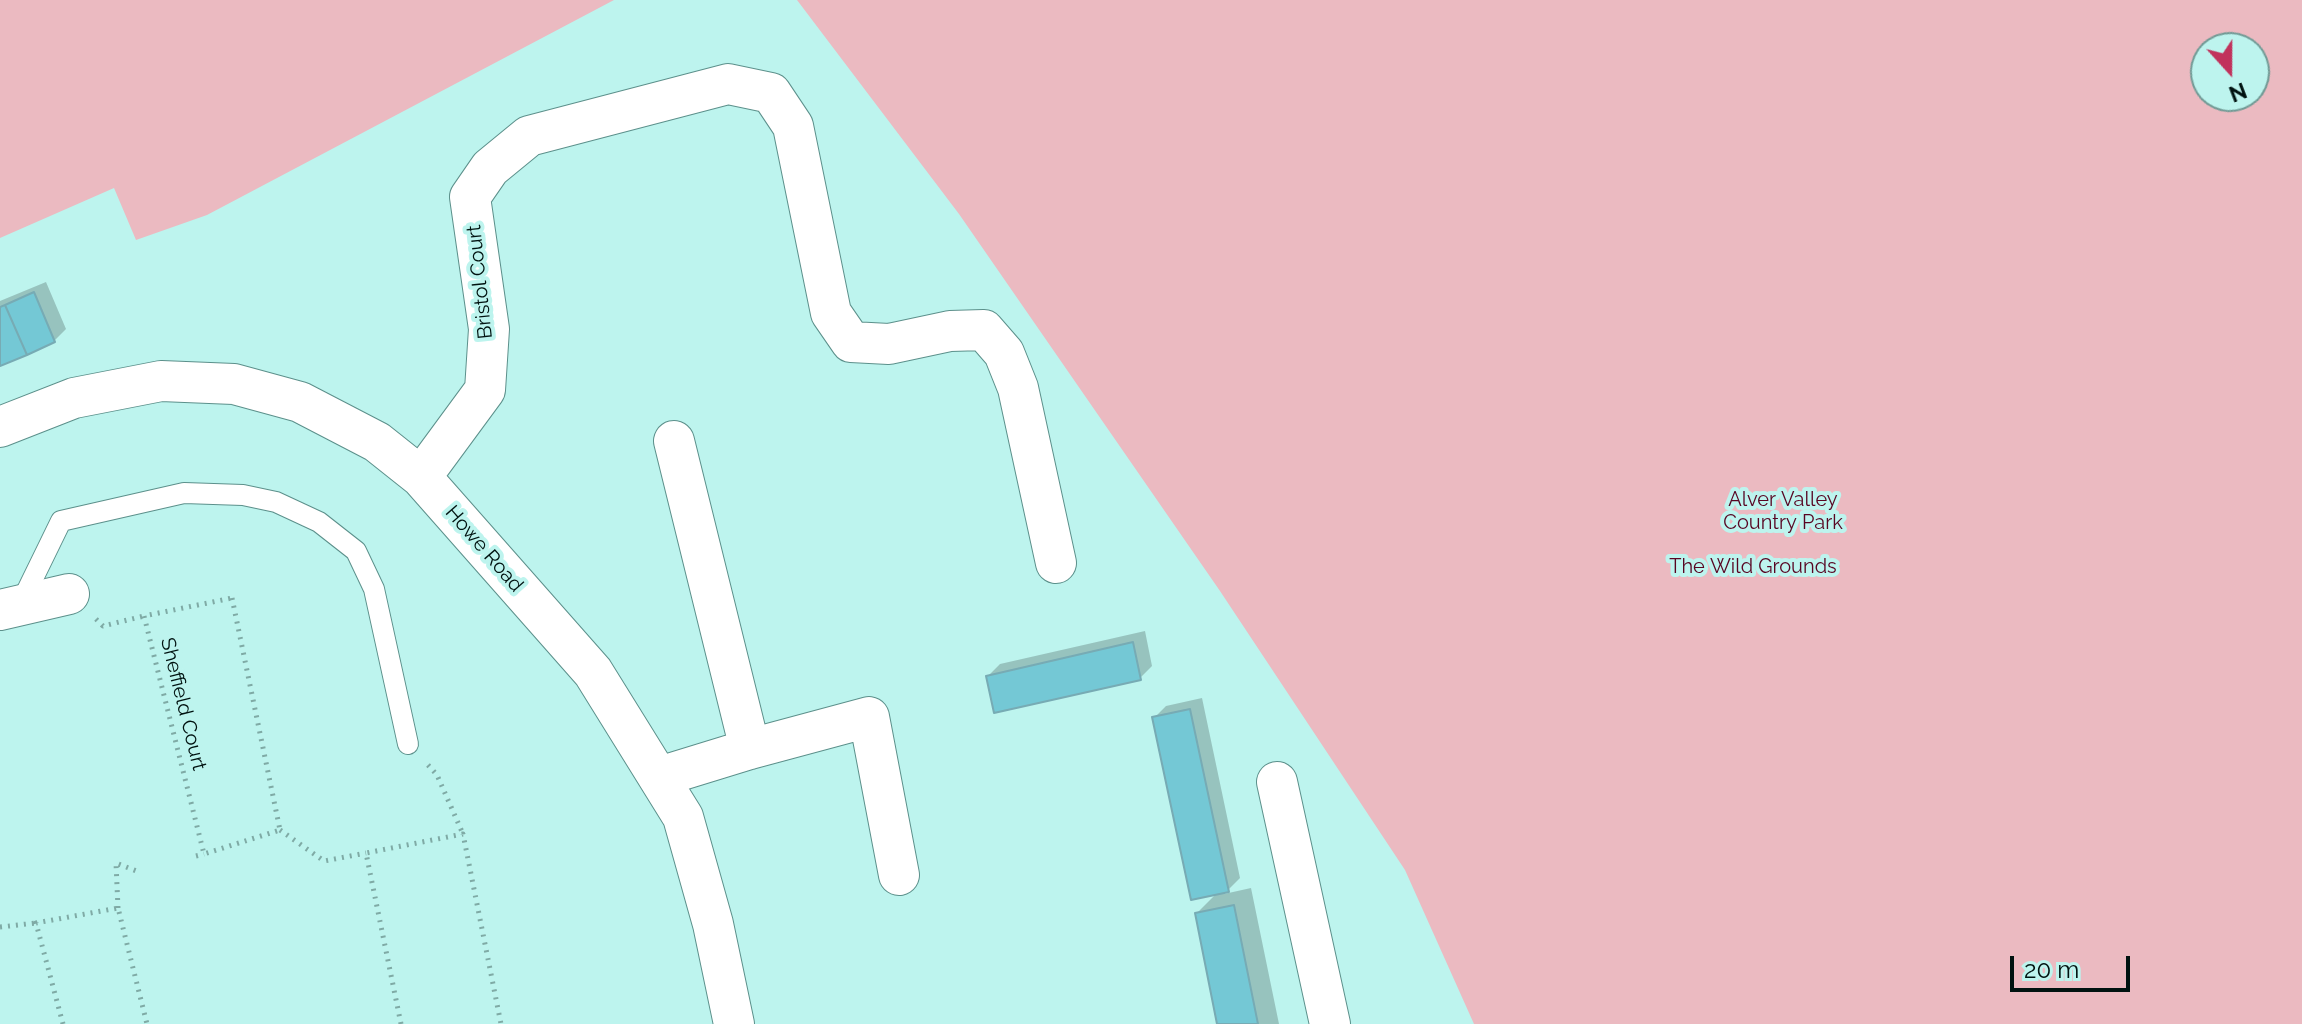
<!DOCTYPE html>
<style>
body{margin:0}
#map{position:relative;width:2302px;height:1024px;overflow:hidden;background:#bdf4ee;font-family:Raleway,sans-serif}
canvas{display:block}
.north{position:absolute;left:2190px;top:32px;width:80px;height:80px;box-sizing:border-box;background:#bdf4ee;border:2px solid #719a95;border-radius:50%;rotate:159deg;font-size:22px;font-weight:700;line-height:32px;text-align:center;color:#001210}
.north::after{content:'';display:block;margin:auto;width:28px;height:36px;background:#c1325c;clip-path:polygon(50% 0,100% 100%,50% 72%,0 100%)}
.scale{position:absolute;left:2010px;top:956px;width:120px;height:36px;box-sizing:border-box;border:4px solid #001210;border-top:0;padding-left:10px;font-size:24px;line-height:28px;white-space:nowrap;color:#001210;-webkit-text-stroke:6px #bdf4ee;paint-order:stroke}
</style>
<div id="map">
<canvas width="2302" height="1024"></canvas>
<div class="north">N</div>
<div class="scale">20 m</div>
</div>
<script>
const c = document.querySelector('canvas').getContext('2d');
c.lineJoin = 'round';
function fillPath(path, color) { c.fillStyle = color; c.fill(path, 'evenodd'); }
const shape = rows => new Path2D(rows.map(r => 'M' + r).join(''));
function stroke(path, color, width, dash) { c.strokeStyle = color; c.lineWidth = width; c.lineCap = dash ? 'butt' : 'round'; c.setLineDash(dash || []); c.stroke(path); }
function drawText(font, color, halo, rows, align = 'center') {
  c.font = font + ' Raleway,sans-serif'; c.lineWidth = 8; c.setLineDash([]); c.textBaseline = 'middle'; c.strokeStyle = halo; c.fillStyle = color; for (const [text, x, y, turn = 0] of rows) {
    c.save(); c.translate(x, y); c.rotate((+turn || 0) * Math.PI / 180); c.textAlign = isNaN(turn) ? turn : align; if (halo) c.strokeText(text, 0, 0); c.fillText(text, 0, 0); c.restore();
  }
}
const green = shape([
 [0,0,614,0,207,215,136,240,114,188,0,238],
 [797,0,2302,0,2302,1024,1474,1024,1405,870,1220,591,959,214],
 [2206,48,2254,48,2254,96,2206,96]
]);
const shadow = shape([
 [46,282,66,329,54,341,0,364,0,301],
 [1145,631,1152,666,1140,678,988,676,1000,664],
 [1202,698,1240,878,1224,894,1251,888,1279,1024,1219,1024,1197,913,1218,892,1154,718,1166,706]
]);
const building = shape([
 [34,292,55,342,27,355,5,305,34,292],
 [5,305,27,355,0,366,0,307,5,305],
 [1133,642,1141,680,994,713,986,676,1133,642],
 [1190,709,1229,892,1191,900,1152,717,1190,709],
 [1234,905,1258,1024,1217,1024,1195,913,1234,905]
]);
const path = shape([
 [232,598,280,830,204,854,144,616,232,598],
 [96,619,103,626,144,616],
 [428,765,437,775,463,834],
 [280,830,324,861,366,853],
 [196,856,204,854],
 [118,908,116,863,139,872],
 [0,927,36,923],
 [63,1024,36,923,118,908,147,1024],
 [401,1024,366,853,463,834,501,1024]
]);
const service = shape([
 [20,605,61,521,184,493,243,495,276,502,319,522,356,551,374,589,408,744]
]);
const minor = shape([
 [0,427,74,398,161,381,234,384,300,402,377,442,421,477,593,672,683,817,713,924,734,1024],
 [674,441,750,749],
 [421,477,485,390,489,329,470,197,490,168,529,136,728,84,771,93,793,126,831,313,851,342,889,344,950,331,984,330,1004,353,1018,388,1056,563],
 [0,610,69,594],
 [659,777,750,749,869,717,899,875],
 [1277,782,1330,1024]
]);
const streetNames = [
 ["Bristol Court",480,282,-96],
 ["Howe Road",484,549,49],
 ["Sheffield Court",183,704,76]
];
const parkNames = [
 ["Alver Valley",1783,500],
 ["Country Park",1783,523],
 ["The Wild Grounds",1753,567]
];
fillPath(green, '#ebbac1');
fillPath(shadow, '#0003');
fillPath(building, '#74c8d5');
stroke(building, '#77abb4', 2);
stroke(service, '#5c908b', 22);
stroke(minor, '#5c908b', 42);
stroke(path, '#7faaa5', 5, [2, 6]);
stroke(service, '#fff', 20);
stroke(minor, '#fff', 40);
drawText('20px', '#001210', '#bdf4ee', streetNames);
drawText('20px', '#580522', '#bdf4ee', parkNames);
</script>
